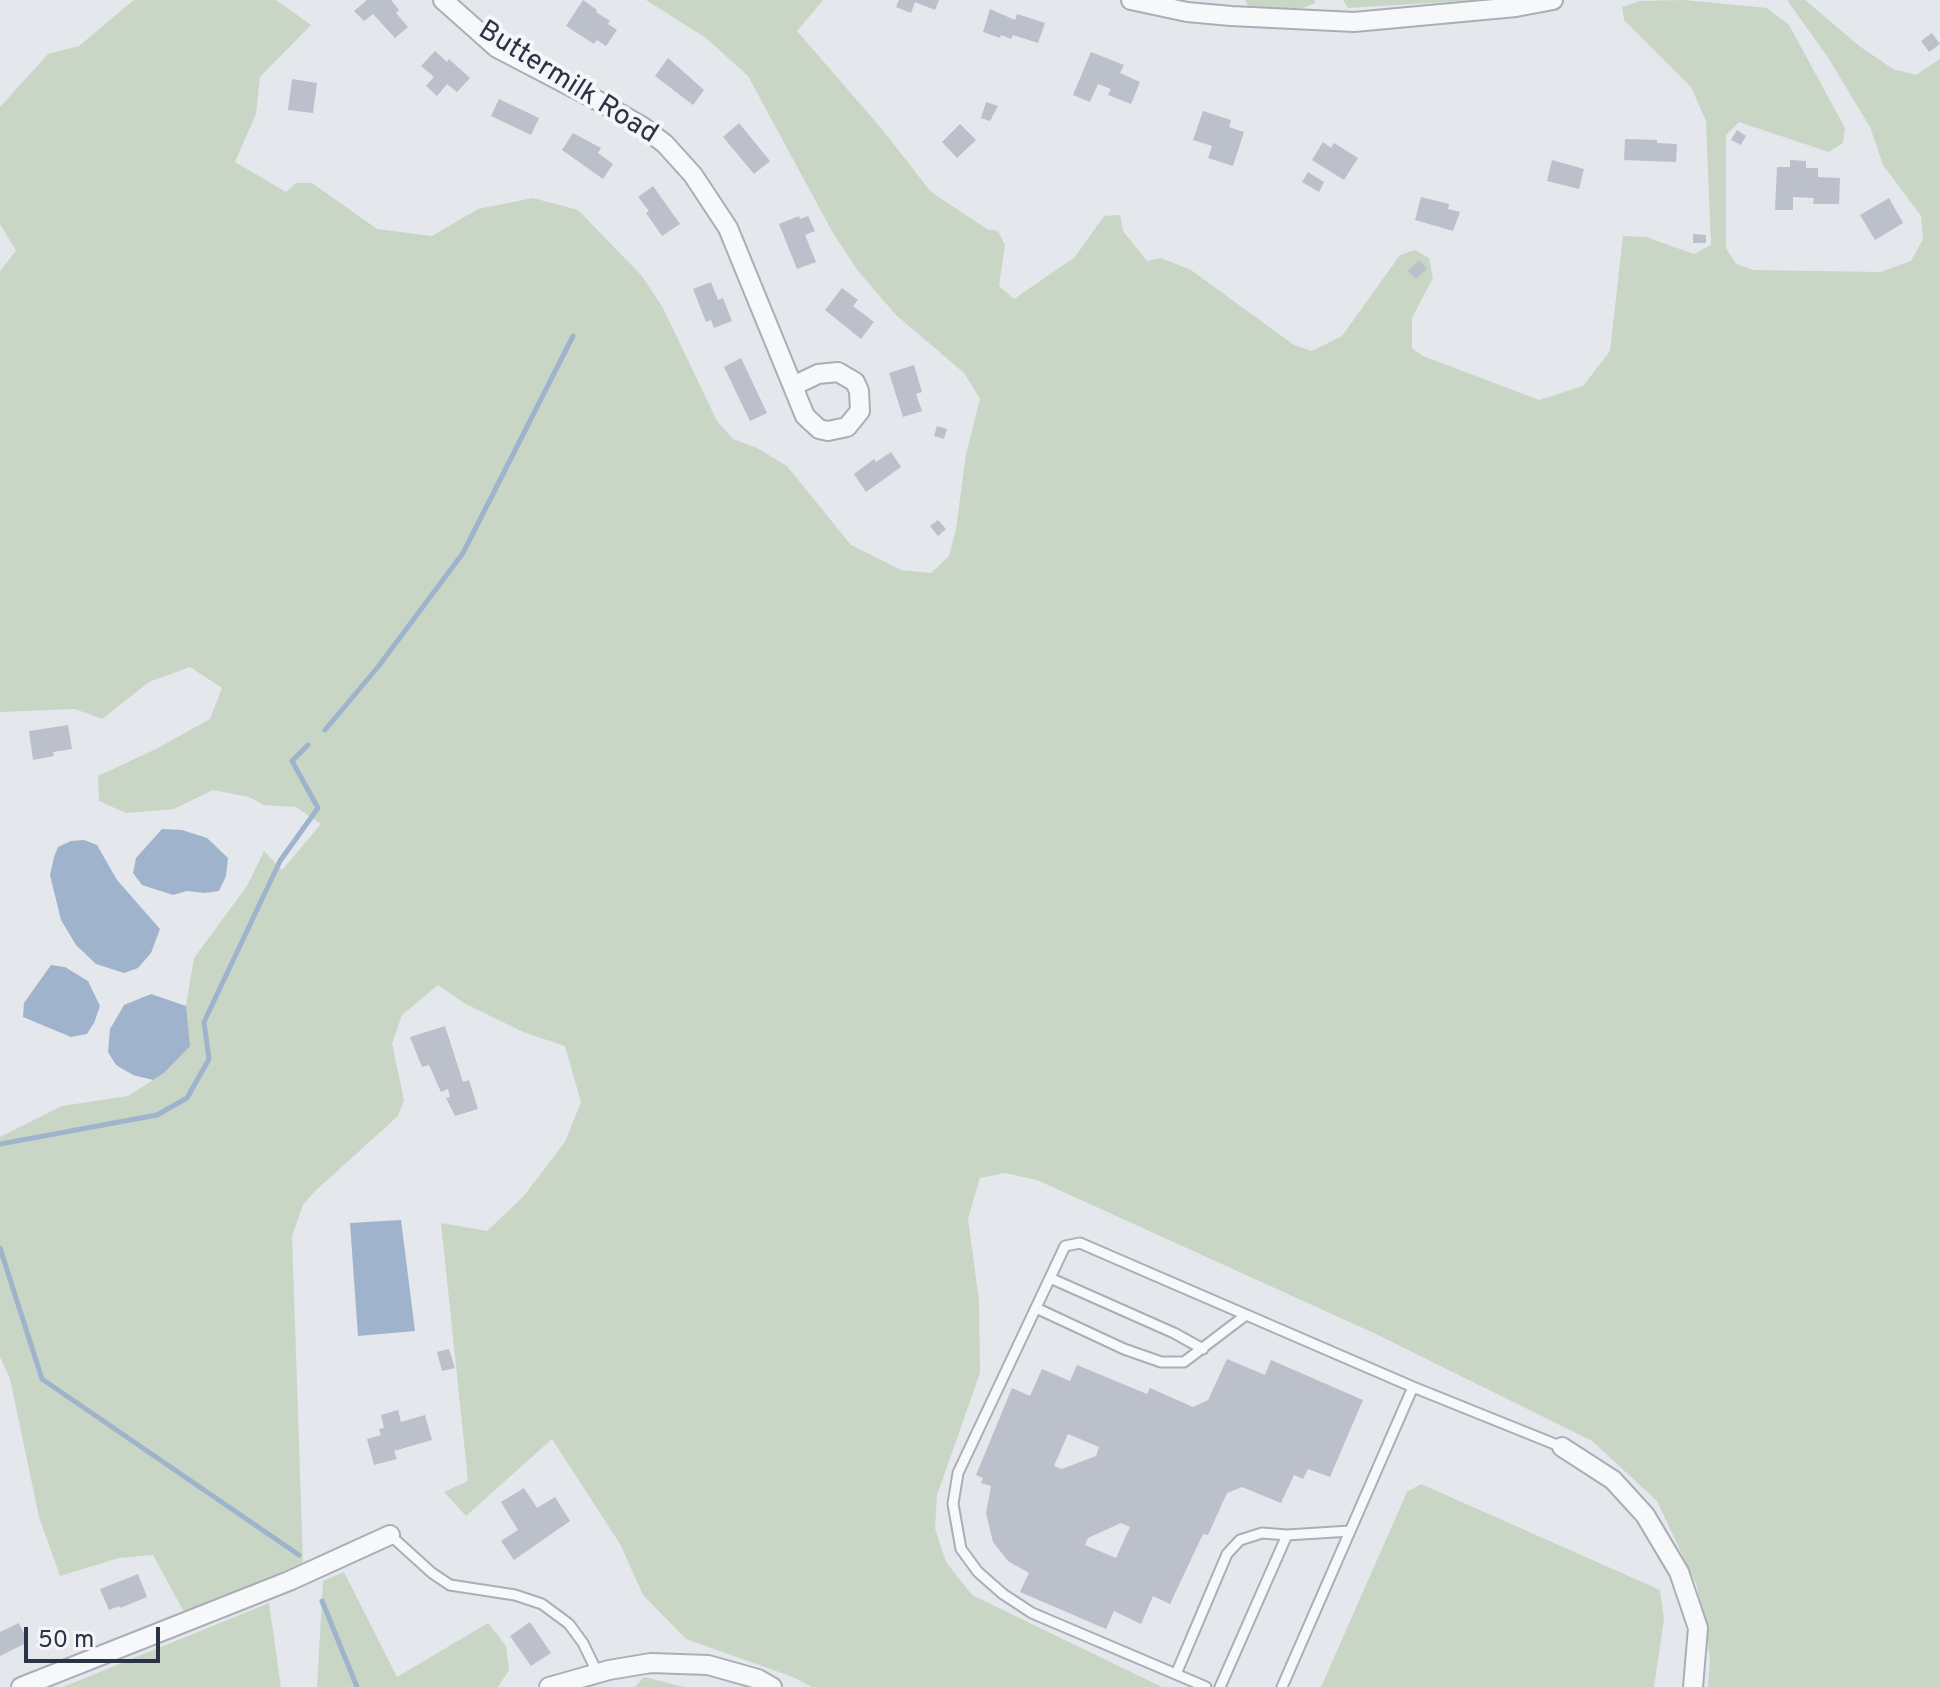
<!DOCTYPE html>
<style>
body{margin:0}
#map{position:relative;width:1940px;height:1687px;overflow:hidden;background:#e4e7ec;font-family:Overpass,sans-serif}
canvas{display:block}
.scale{position:absolute;left:24px;top:1627px;width:136px;height:36px;box-sizing:border-box;border:4px solid #2b3445;border-top:0;padding-left:10px;font-size:24px;line-height:28px;white-space:nowrap;color:#2b3445;-webkit-text-stroke:6px #f4f6f9;paint-order:stroke}
</style>
<div id="map">
<canvas width="1940" height="1687"></canvas>
<div class="scale">50 m</div>
</div>
<script>
const c = document.querySelector('canvas').getContext('2d');
c.lineJoin = 'round';
function fillPath(path, color) { c.fillStyle = color; c.fill(path, 'evenodd'); }
const shape = rows => new Path2D(rows.map(r => 'M' + r).join(''));
function stroke(path, color, width, dash) { c.strokeStyle = color; c.lineWidth = width; c.lineCap = dash ? 'butt' : 'round'; c.setLineDash(dash || []); c.stroke(path); }
function drawText(font, color, halo, rows, align = 'center') {
  c.font = font + ' Overpass,sans-serif'; c.lineWidth = 8; c.setLineDash([]); c.textBaseline = 'middle'; c.strokeStyle = halo; c.fillStyle = color; for (const [text, x, y, turn = 0] of rows) {
    c.save(); c.translate(x, y); c.rotate((+turn || 0) * Math.PI / 180); c.textAlign = isNaN(turn) ? turn : align; if (halo) c.strokeText(text, 0, 0); c.fillText(text, 0, 0); c.restore();
  }
}
const green = shape([
 [134,0,276,0,311,25,260,77,256,114,235,162,286,192,296,183,312,183,377,229,432,236,478,209,533,198,578,210,642,276,663,308,717,421,733,439,757,448,787,466,851,545,901,570,931,573,949,556,956,529,966,454,980,399,964,373,896,315,858,271,833,233,748,76,706,38,646,0,823,0,797,31,881,128,931,192,987,229,998,231,1005,245,999,286,1014,299,1075,257,1104,216,1120,215,1123,231,1147,261,1161,258,1191,270,1294,345,1312,351,1342,336,1400,255,1415,250,1429,258,1433,278,1412,318,1412,348,1423,356,1539,400,1583,386,1610,351,1623,236,1646,237,1694,254,1711,245,1706,121,1691,87,1624,20,1622,7,1640,1,1684,0,1767,8,1789,25,1845,128,1843,143,1829,152,1739,122,1726,135,1726,248,1736,264,1753,270,1880,272,1911,261,1923,239,1921,216,1883,165,1870,127,1829,59,1787,0,1805,0,1862,48,1893,69,1916,75,1940,59,1940,1687,1708,1687,1710,1658,1697,1586,1657,1501,1592,1441,1378,1335,1037,1180,1005,1173,980,1178,968,1218,979,1301,980,1373,937,1495,935,1528,946,1562,972,1595,1162,1687,812,1687,793,1677,686,1639,643,1595,620,1544,552,1439,466,1516,444,1492,468,1481,441,1223,487,1231,523,1197,565,1142,581,1102,565,1046,523,1032,464,1003,438,985,402,1015,392,1044,404,1100,398,1116,314,1192,303,1205,292,1236,303,1562,283,1572,184,1612,153,1555,119,1558,60,1576,39,1517,10,1379,0,1357,0,1137,62,1106,128,1096,164,1073,189,1046,186,1006,194,958,247,886,264,851,282,870,321,824,296,807,264,805,249,797,213,790,174,809,126,813,99,801,98,776,158,748,210,719,222,688,190,667,149,682,102,719,75,709,0,712,0,271,16,251,0,224,0,107,48,54,79,46],
 [1245,0,1315,0,1315,3,1303,8,1259,9,1249,8],
 [1343,0,1480,0,1348,8],
 [1421,1484,1660,1590,1664,1619,1654,1687,1321,1687,1407,1492],
 [344,1572,397,1677,488,1623,506,1646,509,1670,498,1687,317,1687,323,1581],
 [269,1603,281,1687,63,1687],
 [644,1677,684,1687,635,1687]
]);
const water = shape([
 [162,829,182,830,207,838,228,858,226,876,219,891,204,893,187,891,173,895,142,885,133,873,136,858],
 [84,840,97,845,117,880,160,929,151,953,138,968,124,973,96,964,76,945,61,920,50,875,54,857,58,847,71,841],
 [51,965,65,967,88,981,100,1006,94,1023,87,1034,71,1037,23,1017,24,1003],
 [151,994,186,1006,190,1046,164,1073,153,1080,133,1075,116,1065,108,1052,110,1029,124,1005],
 [401,1220,415,1331,358,1336,350,1223]
]);
const stream = shape([
 [325,730,378,667,463,553,573,336],
 [0,1144,157,1115,187,1098,209,1059,204,1022,280,861,318,808,292,761,308,745],
 [0,1248,42,1379,299,1555],
 [322,1601,357,1687]
]);
const building = shape([
 [367,0,391,0,399,10,396,13,408,27,395,38,373,14,364,21,354,11],
 [583,0,597,10,596,12,610,21,608,24,617,30,606,46,597,40,594,44,566,26],
 [899,0,939,0,935,10,915,2,911,13,896,7],
 [990,9,1015,20,1017,14,1045,23,1038,43,1013,35,1011,39,1001,35,1000,38,983,32],
 [1932,33,1940,44,1929,52,1921,41],
 [435,51,447,62,449,59,470,78,457,92,447,84,437,96,426,86,434,77,421,66],
 [1091,52,1124,65,1120,73,1140,82,1131,104,1108,95,1111,89,1098,84,1090,102,1073,95],
 [668,58,704,90,693,105,655,76],
 [292,79,317,83,313,113,288,110],
 [499,99,539,118,531,135,491,116],
 [986,102,998,106,990,121,981,118],
 [1203,111,1231,120,1229,127,1244,132,1233,166,1208,158,1212,146,1193,140],
 [739,123,770,161,754,174,723,137],
 [960,124,976,140,957,158,942,142],
 [1737,130,1746,136,1741,145,1731,140],
 [573,133,601,148,598,153,613,164,603,179,562,150],
 [1625,139,1657,140,1657,143,1677,144,1676,162,1624,160],
 [1323,142,1331,148,1334,143,1358,158,1344,180,1312,160],
 [1552,160,1584,169,1579,189,1547,181],
 [1790,160,1806,161,1806,168,1818,168,1818,177,1840,178,1839,204,1813,204,1814,198,1793,197,1793,210,1775,210,1777,167,1790,167],
 [1308,172,1324,182,1319,192,1302,182],
 [653,186,680,224,662,236,646,213,649,211,638,197],
 [1421,197,1449,204,1448,209,1460,212,1453,231,1415,220],
 [1889,198,1903,223,1875,240,1860,215],
 [799,216,800,219,808,216,815,231,805,235,816,262,797,269,779,224],
 [1693,234,1706,235,1706,243,1693,243],
 [1419,260,1427,269,1416,279,1408,271],
 [711,282,718,300,723,298,732,321,714,328,711,320,706,322,693,289],
 [842,288,858,300,853,306,874,322,861,339,825,310],
 [741,358,767,413,750,421,724,367],
 [914,365,922,392,916,394,922,411,903,417,889,373],
 [937,426,947,429,944,439,934,436],
 [891,452,901,467,866,492,854,474,874,459,876,462],
 [938,520,946,529,938,536,930,526],
 [68,725,72,749,53,752,54,756,33,760,29,731],
 [445,1026,463,1082,469,1080,478,1109,455,1116,446,1098,450,1097,448,1089,441,1092,429,1065,422,1067,410,1037],
 [449,1349,455,1368,442,1371,437,1352],
 [1227,1359,1265,1375,1271,1360,1363,1400,1330,1477,1308,1469,1303,1479,1294,1475,1281,1503,1242,1487,1227,1493,1208,1535,1203,1534,1170,1604,1153,1596,1141,1624,1114,1611,1106,1629,1020,1592,1029,1573,1008,1561,993,1542,986,1513,991,1486,981,1483,983,1478,976,1475,1012,1388,1030,1396,1042,1369,1070,1381,1077,1365,1147,1394,1150,1388,1193,1407,1208,1400],
 [1068,1434,1099,1447,1096,1456,1062,1469,1054,1466],
 [1121,1523,1130,1527,1116,1558,1085,1545,1088,1538],
 [398,1410,401,1422,425,1415,432,1440,394,1451,397,1459,374,1465,367,1439,381,1435,379,1429,384,1428,381,1415],
 [524,1488,537,1508,555,1497,570,1521,514,1560,501,1541,518,1530,501,1502],
 [138,1574,147,1597,120,1608,119,1606,109,1610,100,1589],
 [530,1622,551,1653,531,1666,510,1636],
 [19,1623,28,1642,0,1656,0,1632]
]);
const lane = shape([
 [1050,1278,1174,1333,1203,1349],
 [1036,1308,1124,1349,1161,1362,1184,1362,1246,1315],
 [390,1535,432,1573,450,1585,515,1595,542,1604,569,1624,583,1643,598,1674],
 [1176,1674,1227,1554,1240,1540,1262,1533,1287,1535,1350,1531],
 [1206,1687,1032,1613,1003,1594,978,1572,961,1549,953,1504,958,1473,1065,1246,1080,1243,1413,1387,1562,1447],
 [1220,1687,1287,1535],
 [1282,1687,1413,1387]
]);
const street = shape([
 [443,0,497,48,593,98,643,127,665,144,693,175,728,228,805,416,819,429,828,431,847,427,860,411,859,391,855,382,838,372,818,374,793,386],
 [1131,0,1187,12,1231,16,1354,22,1516,7,1553,0],
 [1562,1447,1613,1480,1645,1515,1679,1572,1698,1628,1693,1687],
 [21,1687,289,1581,390,1535],
 [549,1687,609,1670,651,1663,708,1665,758,1679,772,1687]
]);
const streetNames = [
 ["Buttermilk Road",567,84,32]
];
fillPath(green, '#c9d6c5');
fillPath(water, '#9fb4cc');
stroke(stream, '#9fb4cc', 5);
fillPath(building, '#bbc0ca');
stroke(lane, '#a9aeb7', 13);
stroke(street, '#a9aeb7', 22);
stroke(lane, '#f7f8fa', 9);
stroke(street, '#f7f8fa', 18);
drawText('28px', '#2b3445', '#f4f6f9', streetNames);
</script>
